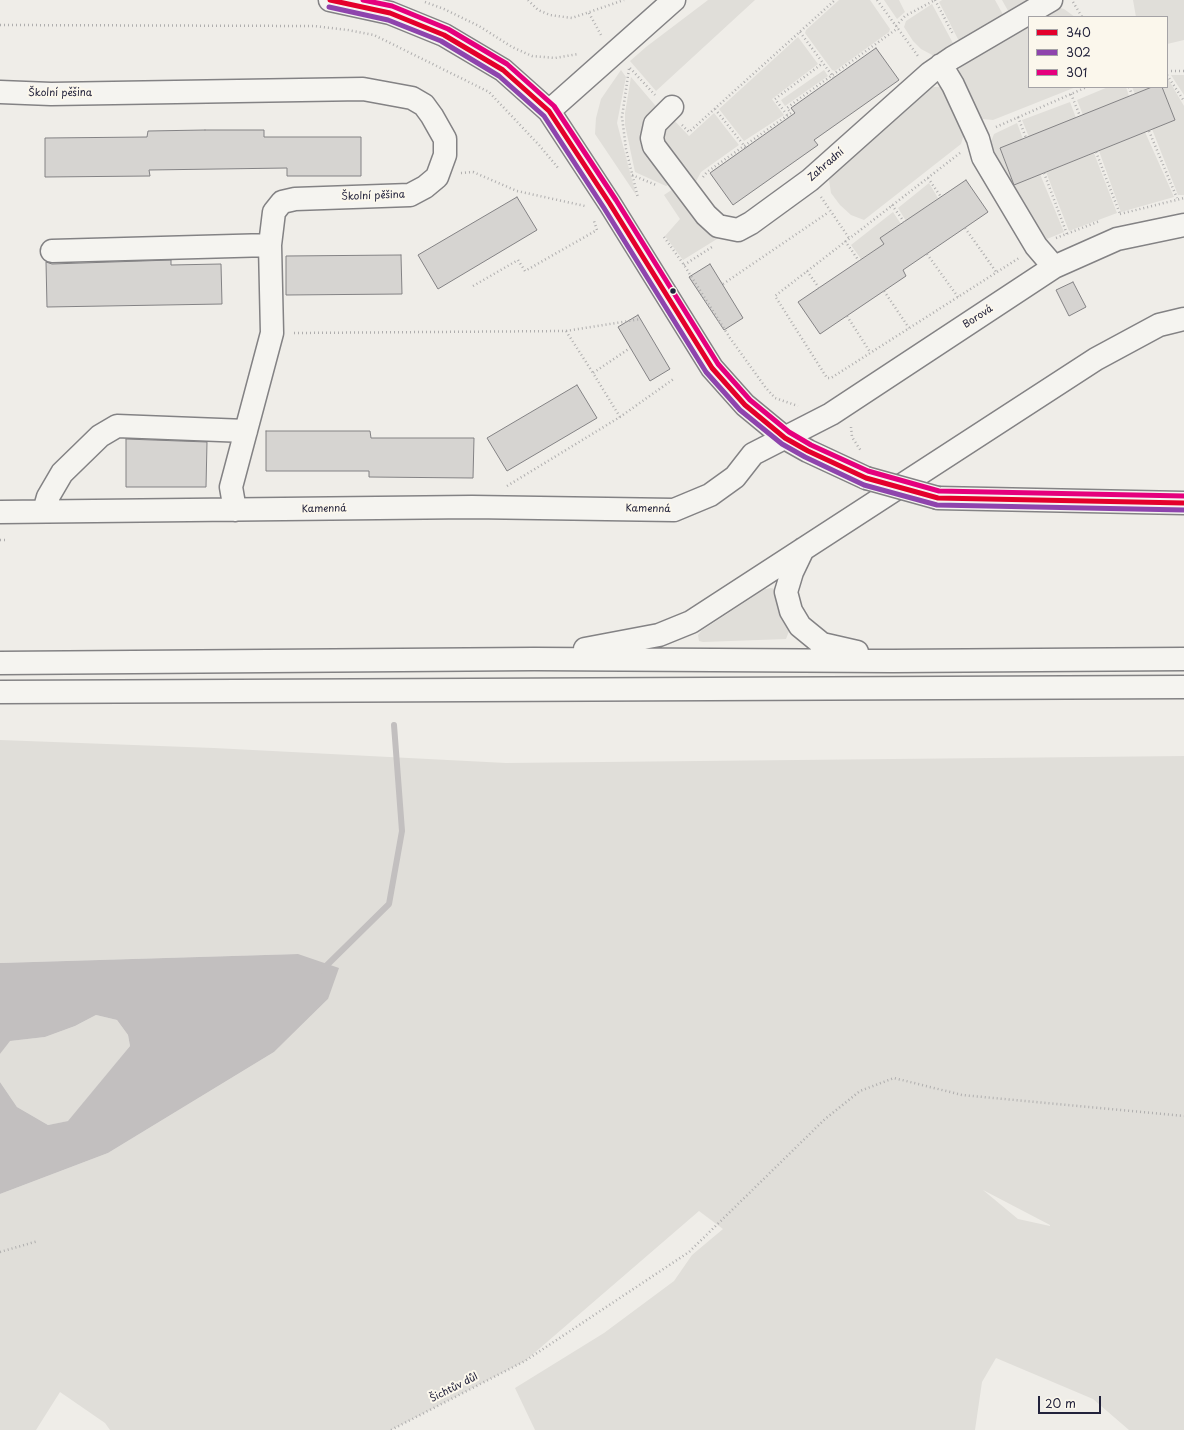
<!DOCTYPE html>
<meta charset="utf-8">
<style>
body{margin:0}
#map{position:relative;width:1184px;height:1430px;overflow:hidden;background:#efede8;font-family:"Playpen Sans",sans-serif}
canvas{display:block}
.legend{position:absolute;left:1028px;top:16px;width:140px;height:72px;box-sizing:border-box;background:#fbf7ec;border:1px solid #a4a2a5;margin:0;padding:5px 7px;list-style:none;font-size:12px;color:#22223b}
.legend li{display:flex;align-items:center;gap:8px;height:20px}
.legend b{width:20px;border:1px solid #a4a2a5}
.scale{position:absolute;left:1038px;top:1396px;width:63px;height:18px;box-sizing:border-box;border:2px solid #22223b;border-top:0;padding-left:5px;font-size:12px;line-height:14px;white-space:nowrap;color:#22223b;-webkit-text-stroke:3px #fbf7ec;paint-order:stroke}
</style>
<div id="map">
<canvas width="1184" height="1430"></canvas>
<ul class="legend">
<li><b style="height:5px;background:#e4002b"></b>340</li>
<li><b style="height:5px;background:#8e44ad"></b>302</li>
<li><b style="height:5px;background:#e5007d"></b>301</li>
</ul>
<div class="scale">20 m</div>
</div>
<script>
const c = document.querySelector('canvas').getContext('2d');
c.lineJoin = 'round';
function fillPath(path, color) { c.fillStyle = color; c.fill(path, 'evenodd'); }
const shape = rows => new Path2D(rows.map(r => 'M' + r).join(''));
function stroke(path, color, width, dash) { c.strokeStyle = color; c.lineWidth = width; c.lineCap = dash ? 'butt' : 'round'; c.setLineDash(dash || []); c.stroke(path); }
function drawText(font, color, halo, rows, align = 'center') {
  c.font = font + ' "Playpen Sans",sans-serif'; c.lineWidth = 4; c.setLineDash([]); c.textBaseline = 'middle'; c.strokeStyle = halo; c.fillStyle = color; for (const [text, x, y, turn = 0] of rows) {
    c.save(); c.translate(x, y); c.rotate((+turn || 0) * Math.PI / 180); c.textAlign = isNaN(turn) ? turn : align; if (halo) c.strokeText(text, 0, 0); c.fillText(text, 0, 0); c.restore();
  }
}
const green = shape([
 [708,0,755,0,656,91,630,61,646,47],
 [839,0,870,0,890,29,889,32,835,71,832,70,805,33,806,30],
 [884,0,899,0,905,12,897,19],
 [942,0,995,0,1006,20,961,45,939,2],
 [1002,0,1040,0,1011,16],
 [1133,0,1184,0,1184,40,1167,44,1167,17,1136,17],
 [932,4,955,47,936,57,921,49,913,41,904,27,906,21],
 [1057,7,1064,9,1075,17,1034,17],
 [1029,20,1029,87,1076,87,993,120,983,119,970,109,962,88,959,70,962,62],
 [798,37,818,64,772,99,784,115,744,141,719,109],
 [621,70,626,77,617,123,636,195,595,134,596,118,601,99],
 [824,70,828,76,785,106,781,100],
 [1171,75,1184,75,1184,95],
 [631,77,660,111,653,119,674,182,666,186,635,172,625,125,625,113],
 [1167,77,1184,106,1184,195,1178,195,1152,129,1175,120,1162,87,1167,87],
 [933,87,940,87,949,90,966,127,961,144,864,220,851,215,840,205,831,193,829,180,831,170,918,97],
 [1108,87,1126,87,1129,96,1083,115,1077,100],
 [1132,87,1152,87,1135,94],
 [1070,102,1076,118,1029,137,1022,120],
 [714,113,739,145,701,172,693,187,658,133,670,116,689,136],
 [1017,123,1023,139,1000,149,1014,185,1040,174,1064,232,1042,241,996,169,990,144,994,134],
 [1145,132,1174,197,1121,212,1099,151],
 [1094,153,1117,213,1069,231,1046,172],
 [929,183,938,198,906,221,898,208],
 [676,187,725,234,683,260,665,236,680,219,664,195],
 [893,212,901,224,880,238,884,244,861,259,851,245],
 [771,588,776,589,789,631,786,639,703,642,699,641,698,635,701,631,765,589],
 [0,740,214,748,506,763,1184,756,1184,1430,1129,1430,1093,1399,996,1358,982,1382,975,1430,535,1430,515,1388,604,1333,674,1281,692,1255,723,1229,699,1211,525,1361,391,1430,110,1430,105,1423,60,1392,36,1430,0,1430,0,1194,108,1153,274,1052,328,999,298,954,0,963],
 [983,1190,1050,1225,1050,1226,1018,1219],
 [96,1015,117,1020,128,1035,130,1046,69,1121,48,1125,17,1107,0,1082,0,1054,9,1041,45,1037,75,1026]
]);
const water = shape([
 [298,954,339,968,328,999,274,1052,108,1153,0,1194,0,1082,17,1107,48,1125,68,1121,130,1046,128,1035,117,1020,96,1015,75,1026,45,1037,10,1041,0,1054,0,963]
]);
const stream = shape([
 [322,970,389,904,402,831,394,725]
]);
const building = shape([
 [876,48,899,80,814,140,818,145,733,205,710,173,795,113,791,108,876,48],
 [1152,87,1162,87,1175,120,1014,185,1000,148,1152,87],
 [205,130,264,130,264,137,361,137,361,176,287,176,287,168,149,170,150,176,45,177,45,138,147,137,148,131,205,130],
 [966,180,988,212,903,270,906,276,820,334,798,302,884,244,880,238,966,180],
 [517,197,537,230,438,289,418,255,517,197],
 [401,255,402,294,286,295,286,256,401,255],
 [171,260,171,265,221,264,222,304,47,307,46,262,52,264,171,260],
 [710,264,743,318,724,330,689,277,710,264],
 [1073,282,1086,307,1069,316,1056,290,1073,282],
 [638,315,670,369,650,381,618,327,638,315],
 [577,385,597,418,507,471,487,438,577,385],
 [266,431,370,431,371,438,474,438,473,478,369,477,369,471,266,471,266,431],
 [126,439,207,442,206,487,126,487,126,439]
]);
const path = shape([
 [528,0,538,10,550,15,572,18,624,0],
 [877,0,918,56],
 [935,0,953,34],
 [425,2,444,9,479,26,512,47,532,56,555,58,578,54],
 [1073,2,1082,17],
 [589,13,601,35],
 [0,25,314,26,348,30,374,35,489,92,539,145,559,169],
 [896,26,905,16,935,0],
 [800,32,834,78],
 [630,68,655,95],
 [629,69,622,117,626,149,638,198],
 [1167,71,1184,71],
 [1167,75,1184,101],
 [1129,87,1132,95],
 [1071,94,1080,116],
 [715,109,746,148],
 [787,115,775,99,823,63],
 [1018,117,1026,138],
 [682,125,689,132,835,0],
 [996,127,1087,87],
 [1149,131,1177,198],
 [1096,152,1120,214],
 [960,153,775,296,827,378,831,378,1019,258],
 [461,173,473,172,517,191,585,206],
 [1044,173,1067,234],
 [632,175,656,185],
 [703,177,707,172,791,113,787,108,792,104,898,28],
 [928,178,941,197],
 [821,197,849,238],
 [892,205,904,222],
 [1120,214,1184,198],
 [965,228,997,273],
 [664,237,684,265,730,338,766,388,775,398,798,406],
 [1056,238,1100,221],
 [845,241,859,261],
 [927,254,958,297],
 [684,265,712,247],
 [807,271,819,288],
 [723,284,829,212],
 [473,286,518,260,525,271,597,230,594,221],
 [884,291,909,328],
 [847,316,870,352],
 [566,331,641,319],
 [294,333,566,331,593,373],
 [620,417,593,373,630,348],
 [851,427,852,437,861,451],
 [507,486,620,417,675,378],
 [0,540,6,540],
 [0,1252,38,1241],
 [391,1430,525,1361,689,1252,825,1119,860,1091,894,1078,962,1095,1184,1116]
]);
const minor = shape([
 [330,0,390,13,444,35,503,70,549,111,610,204,712,368,745,405,785,438,808,451,866,478],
 [941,65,953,85,978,139,983,157,1036,246,1054,267],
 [0,92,51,94,363,89,412,98,424,105,432,116,445,139,445,155,437,177,425,187,410,195,295,199,282,202,274,212,270,245,272,333,231,487,235,510],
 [672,107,655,124,652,138,654,146,706,215,718,226,738,230,751,223,810,180,930,73,952,58,1051,0],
 [549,111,674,0],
 [52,251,270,245],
 [938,498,1184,503],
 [44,511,48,497,62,473,100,436,117,426,246,431],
 [0,512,472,507,674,510,710,495,735,477,753,454,831,414,1054,267,1117,239,1184,225]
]);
const highway = shape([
 [803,549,792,572,786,592,791,611,800,626,822,644,857,652],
 [585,649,659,635,691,622,1096,359,1159,325,1184,319],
 [0,663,534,659,893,661,1184,659],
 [0,692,1184,687]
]);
const minorBridge = shape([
 [866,478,938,498]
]);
const bus1 = shape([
 [330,0,390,13,444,35,503,70,549,111,610,204,712,368,745,405,785,438,808,451,866,478,938,498,1184,503]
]);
const bus2 = shape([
 [329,7,388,20,441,41,499,76,544,116,604,208,706,372,740,410,782,444,805,457,864,485,937,505,1184,510]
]);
const bus3 = shape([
 [363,0,392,6,448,29,507,64,554,106,616,200,718,364,750,400,789,432,811,445,868,471,939,491,1184,496]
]);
const markers = [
 [673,291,3.5,"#22223b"]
];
const streetNames = [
 ["Školní pěšina",60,93],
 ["Zahradní",826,165,-41],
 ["Školní pěšina",373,196,-2],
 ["Borová",978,317,-33],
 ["Kamenná",324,509,-1],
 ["Kamenná",648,509,1],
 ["Šichtův důl",454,1388,-27]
];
fillPath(green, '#e0ded9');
fillPath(water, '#c2bfbf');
stroke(stream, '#c2bfbf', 6);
fillPath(building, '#d6d4d1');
stroke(building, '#838284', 1);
stroke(minor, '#838284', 25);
stroke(highway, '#838284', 25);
stroke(path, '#afaeae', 2.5, [1, 3]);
stroke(minor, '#f5f4f0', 22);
stroke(highway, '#f5f4f0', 22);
stroke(minorBridge, '#838284', 25, []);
stroke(minorBridge, '#f5f4f0', 22);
stroke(bus1, '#e4002b', 5);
stroke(bus2, '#8e44ad', 5);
stroke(bus3, '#e5007d', 5);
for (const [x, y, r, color] of markers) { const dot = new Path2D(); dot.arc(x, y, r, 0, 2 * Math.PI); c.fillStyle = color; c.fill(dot); stroke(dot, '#fbf7ec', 1.5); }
drawText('10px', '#22223b', '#fbf7ec', streetNames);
</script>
